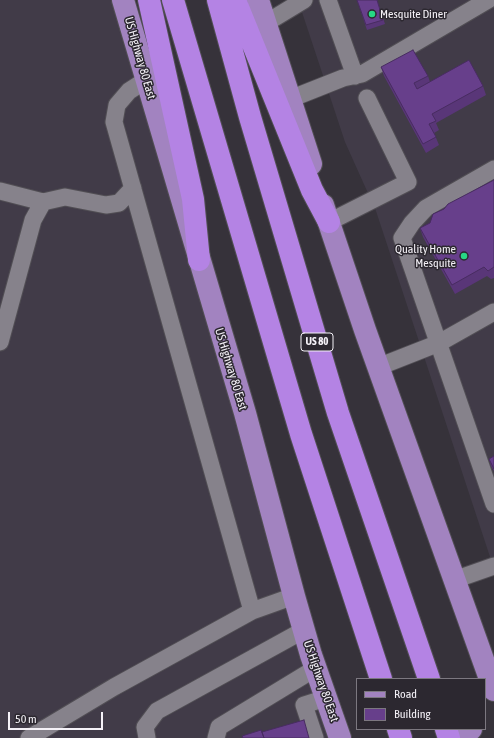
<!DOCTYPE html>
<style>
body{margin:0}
#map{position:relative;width:494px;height:738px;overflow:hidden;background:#36323a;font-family:"Asap Condensed",sans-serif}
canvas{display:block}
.legend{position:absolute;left:356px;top:678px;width:130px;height:52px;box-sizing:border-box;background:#2c2830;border:1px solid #7c7880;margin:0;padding:5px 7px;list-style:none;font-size:12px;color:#f4f1f7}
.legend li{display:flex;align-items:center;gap:8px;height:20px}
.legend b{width:20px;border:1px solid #7c7880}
.scale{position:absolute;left:8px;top:712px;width:95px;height:18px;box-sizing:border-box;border:2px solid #f4f1f7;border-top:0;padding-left:5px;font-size:12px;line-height:14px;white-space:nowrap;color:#f4f1f7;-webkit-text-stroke:3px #2c2830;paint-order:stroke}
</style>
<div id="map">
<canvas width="494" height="738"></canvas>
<ul class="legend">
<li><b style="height:5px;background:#a283c0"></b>Road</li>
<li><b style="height:11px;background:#673f8b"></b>Building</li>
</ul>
<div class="scale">50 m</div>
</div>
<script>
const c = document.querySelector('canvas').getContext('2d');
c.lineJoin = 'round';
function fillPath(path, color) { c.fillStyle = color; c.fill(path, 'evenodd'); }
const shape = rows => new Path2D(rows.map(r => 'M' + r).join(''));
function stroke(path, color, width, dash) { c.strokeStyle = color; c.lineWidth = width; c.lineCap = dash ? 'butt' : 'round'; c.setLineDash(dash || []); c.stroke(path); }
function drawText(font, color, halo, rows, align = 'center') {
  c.font = font + ' "Asap Condensed",sans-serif'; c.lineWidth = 3; c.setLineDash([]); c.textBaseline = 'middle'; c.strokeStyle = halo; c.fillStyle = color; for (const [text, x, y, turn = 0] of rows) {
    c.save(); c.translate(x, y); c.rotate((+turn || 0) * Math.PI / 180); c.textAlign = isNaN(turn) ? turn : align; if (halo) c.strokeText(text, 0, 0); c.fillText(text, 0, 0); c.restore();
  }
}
const built = shape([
 [0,0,115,0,334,738,0,738],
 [298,0,494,0,494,569,376,211,345,142]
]);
const minor = shape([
 [328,0,355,76],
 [266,23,304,0],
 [146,80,129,91,117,105,114,122,252,611,294,596],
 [290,99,343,78,362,74,488,0],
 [494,169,426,208,412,223,402,238,494,504],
 [0,191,43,202],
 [329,222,408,182,367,98],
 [0,342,33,220,43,202,65,197,106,205,119,203,133,188],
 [378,367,439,343,494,312],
 [454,580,494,566],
 [29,738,114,687,252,611],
 [147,738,145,727,157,711,304,630],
 [216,738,219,727,316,668],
 [315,738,304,705,326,698]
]);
const major = shape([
 [123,0,245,413,294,596,311,655,340,738],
 [258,0,311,164],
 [323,205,365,330,494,690],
 [461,738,471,729]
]);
const highway = shape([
 [149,0,193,199,199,260],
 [173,0,301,434,381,679],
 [218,0,250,117,338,413,429,679],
 [235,0,312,190,329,222],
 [398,729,401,738],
 [446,729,449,738]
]);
const wall = shape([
 [357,0,377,0,385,24,367,30],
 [381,67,428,76,430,82,483,86,486,95,436,123,439,130,434,133,439,145,426,153,384,76],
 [494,180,494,278,491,279,487,276,455,294,423,237,420,228,430,223,444,209],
 [494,456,494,471,491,466,489,459]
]);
const building = shape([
 [357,0,377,0,383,20,366,25,357,0],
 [413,50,428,76,414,83,417,89,469,60,483,86,432,114,436,121,429,124,436,137,423,144,381,67,413,50],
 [494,180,494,267,488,271,484,267,452,285,420,228,430,223,433,214,444,209,448,204,494,180],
 [494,456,494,469,489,459,494,456],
 [304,720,309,738,264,738,262,732,304,720],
 [261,730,264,738,243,738,242,736,261,730]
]);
const markers = [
 [372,14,4,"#27d885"],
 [464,256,4,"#27d885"]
];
const shields = [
 [317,342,32]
];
const shieldNames = [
 ["US 80",317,342]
];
const poiNames = [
 ["Mesquite Diner",380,14],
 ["Quality Home",456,249,"right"],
 ["Mesquite",456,263,"right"]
];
const streetNames = [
 ["US Highway 80 East",140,58,74],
 ["US Highway 80 East",231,369,73],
 ["US Highway 80 East",321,681,71]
];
fillPath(built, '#413b48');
stroke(minor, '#514e54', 19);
stroke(major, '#514e54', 24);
stroke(highway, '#514e54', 24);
stroke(minor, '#86828b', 17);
stroke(major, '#a283c0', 22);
stroke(highway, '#b483e4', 22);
fillPath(wall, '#593678');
fillPath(building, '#673f8b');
stroke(building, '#482c61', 1);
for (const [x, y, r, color] of markers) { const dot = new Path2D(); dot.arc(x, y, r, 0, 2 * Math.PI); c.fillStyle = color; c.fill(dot); stroke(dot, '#2c2830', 1.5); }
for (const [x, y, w] of shields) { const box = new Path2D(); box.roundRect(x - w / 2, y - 9, w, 18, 3); c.fillStyle = '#2c2830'; c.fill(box); stroke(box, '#f4f1f7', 1); }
drawText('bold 11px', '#f4f1f7', null, shieldNames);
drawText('12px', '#f4f1f7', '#2c2830', poiNames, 'left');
drawText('12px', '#f4f1f7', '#2c2830', streetNames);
</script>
